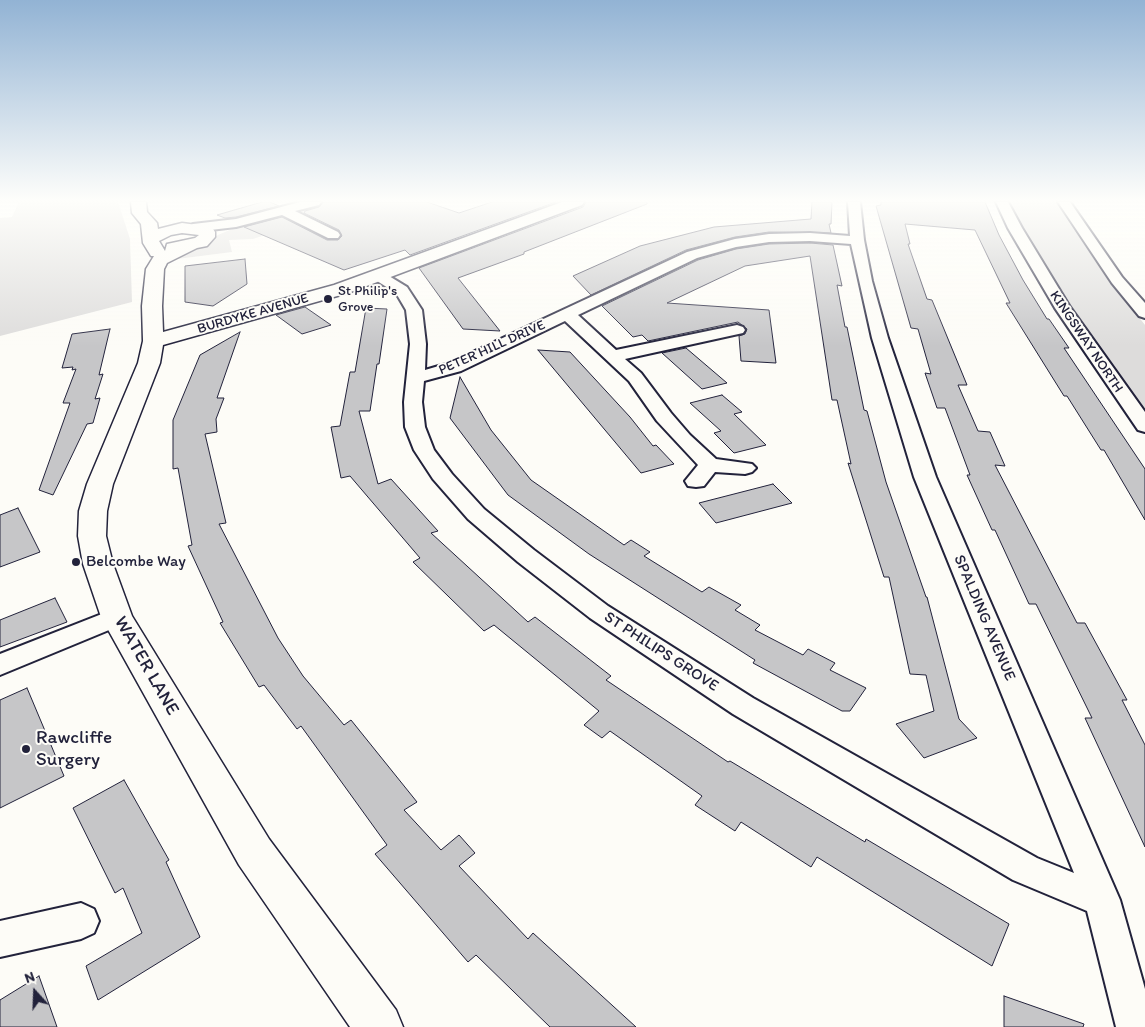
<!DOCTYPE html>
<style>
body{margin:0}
#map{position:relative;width:1145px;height:1027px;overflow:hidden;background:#fdfcf7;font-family:Itim,sans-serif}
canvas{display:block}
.north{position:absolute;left:10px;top:967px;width:50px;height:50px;-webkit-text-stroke:4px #fdfcf7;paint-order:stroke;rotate:340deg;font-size:14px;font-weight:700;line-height:20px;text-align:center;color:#22223b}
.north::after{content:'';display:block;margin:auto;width:18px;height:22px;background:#22223b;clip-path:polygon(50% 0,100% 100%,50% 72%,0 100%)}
</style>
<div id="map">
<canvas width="1145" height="1027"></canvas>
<div class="north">N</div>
</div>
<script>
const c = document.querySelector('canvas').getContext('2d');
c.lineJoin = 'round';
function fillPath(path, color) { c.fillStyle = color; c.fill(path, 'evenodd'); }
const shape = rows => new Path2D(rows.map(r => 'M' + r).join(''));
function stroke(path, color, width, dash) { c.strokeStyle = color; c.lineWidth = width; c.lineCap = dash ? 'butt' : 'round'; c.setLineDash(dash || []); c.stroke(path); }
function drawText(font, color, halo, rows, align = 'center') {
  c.font = font + ' Itim,sans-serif'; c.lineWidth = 4; c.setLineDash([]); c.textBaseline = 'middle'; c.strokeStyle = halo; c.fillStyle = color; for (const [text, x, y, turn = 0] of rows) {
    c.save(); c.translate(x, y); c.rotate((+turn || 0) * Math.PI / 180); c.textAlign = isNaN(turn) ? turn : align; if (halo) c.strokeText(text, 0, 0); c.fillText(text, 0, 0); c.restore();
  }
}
const green = shape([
 [19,202,118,202,130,239,132,302,0,336,0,218,12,217],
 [325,202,325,215,253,239,229,240,232,252,177,259,218,235,239,226],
 [1009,202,1058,202,1066,218,1100,268,1145,325,1145,413,1066,303]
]);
const building = shape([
 [262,202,270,202,279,206,236,217,225,218,217,215,262,202],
 [323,202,427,202,459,213,492,202,556,202,410,255,405,250,344,270,244,227,282,217,327,240,338,240,342,236,339,230,304,213,305,211,319,207,323,202],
 [586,202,647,202,647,204,524,252,524,254,458,278,500,331,463,329,419,268,583,207,586,202],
 [812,202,832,202,831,224,829,224,831,233,769,232,735,237,686,250,591,295,573,276,640,246,714,227,811,219,812,202],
 [881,202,985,202,999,235,1023,280,1047,319,1049,319,1069,348,1064,348,1145,469,1145,520,1104,450,1101,450,1067,396,1064,396,1006,303,1010,303,975,230,905,224,910,244,908,244,927,299,932,300,967,385,958,385,978,431,990,432,1005,466,995,465,1077,623,1085,623,1127,700,1122,700,1145,745,1145,847,1085,718,1092,718,1036,604,1029,604,995,530,992,530,967,475,970,475,945,408,937,408,925,373,931,374,918,329,911,328,876,206,881,205,881,202],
 [810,243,833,245,842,286,837,285,845,327,847,327,864,410,867,411,886,482,926,597,927,597,959,719,977,738,924,758,896,724,934,711,926,675,910,674,889,577,884,577,848,463,851,464,837,400,832,400,810,256,745,266,667,303,769,310,776,363,741,361,739,336,745,334,747,329,738,322,648,341,642,335,633,337,602,306,698,260,736,249,769,244,810,243],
 [245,259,247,284,213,306,185,302,185,266,245,259],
 [305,307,331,325,302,334,276,315,305,307],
 [366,308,387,309,379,364,377,364,370,411,359,411,378,484,391,479,438,531,431,533,528,622,535,617,611,676,606,680,728,762,730,761,865,842,866,839,1009,924,992,966,817,857,811,867,741,822,735,831,695,805,702,796,610,731,602,738,584,725,599,711,494,625,484,631,413,562,420,558,350,476,341,478,331,427,340,426,350,372,355,372,366,308],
 [110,329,99,375,103,374,95,399,100,398,93,423,87,424,53,495,39,490,70,403,63,403,76,369,72,370,73,367,62,368,72,334,110,329],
 [240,332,217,398,224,398,216,419,217,432,205,434,226,523,219,524,278,638,303,676,344,725,351,720,417,802,404,810,441,850,459,835,475,853,459,866,528,939,533,933,636,1027,550,1027,476,955,468,962,375,854,387,845,301,726,297,729,264,685,259,687,220,623,223,622,188,546,192,545,178,468,173,469,173,420,200,355,240,332],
 [686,348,727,383,702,389,662,353,686,348],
 [538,350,570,352,630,417,653,446,656,445,674,464,641,473,538,350],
 [460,377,491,430,531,480,624,545,631,540,650,552,644,556,702,592,709,587,741,605,735,610,760,625,755,630,803,655,808,649,835,663,830,670,866,688,850,711,842,711,753,663,755,660,589,554,508,495,450,418,460,377],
 [722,395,742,412,734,414,766,445,734,453,714,433,721,431,690,403,722,395],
 [773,484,792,503,716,523,699,503,773,484],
 [18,508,40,552,0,567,0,515,18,508],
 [55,598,67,622,0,647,0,620,55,598],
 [27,688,64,776,0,808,0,700,27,688],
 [124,780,169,860,166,862,200,937,98,1000,86,966,142,933,123,888,115,893,73,808,124,780],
 [39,976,57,1027,0,1027,0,1000,39,976],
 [1004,996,1084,1024,1083,1027,1004,1027,1004,996]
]);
const minor = shape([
 [300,202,321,202,319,205,295,211,338,232,340,235,338,238,328,238,282,215,236,227,193,232,186,228,193,224,236,219,300,202],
 [848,202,860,202,864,240,872,281,888,338,936,477,1120,900,1145,989,1145,1027,1116,1027,1087,911,1013,880,733,714,590,618,518,562,468,519,433,479,414,450,405,427,404,402,410,344,406,310,396,293,374,279,372,276,374,273,384,273,407,287,422,310,426,344,425,370,449,363,687,252,735,239,769,234,810,233,850,236,848,202],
 [810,241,851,244,872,338,914,477,1074,873,1037,858,753,698,608,606,534,550,484,509,452,474,434,450,425,427,422,402,424,381,461,371,565,321,629,381,657,421,698,465,685,481,688,486,696,487,704,486,715,472,745,474,752,472,756,468,752,464,716,459,690,435,671,413,641,373,625,359,743,333,745,330,743,327,737,325,616,350,578,315,697,258,736,247,769,242,810,241],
 [996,202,1008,202,1022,228,1070,307,1145,412,1145,432,1138,430,1055,308,1008,228,996,202],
 [1058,202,1070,202,1122,277,1145,303,1145,318,1139,316,1112,283,1058,202],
 [117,608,126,611,130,617,126,623,0,675,0,654,117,608],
 [81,903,94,909,99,921,94,933,81,939,0,957,0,921,81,903]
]);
const tertiary = shape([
 [131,202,146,202,147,212,157,223,158,229,182,223,205,226,213,229,215,232,215,237,207,246,197,248,167,263,164,269,162,306,163,332,334,285,562,202,584,202,582,205,348,293,163,345,160,363,113,484,107,511,106,536,113,564,132,616,269,839,396,1010,403,1027,350,1027,239,865,101,617,83,564,78,536,79,511,87,484,138,363,143,341,142,306,146,269,154,256,151,256,143,243,141,224,132,213,131,202],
 [182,233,199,235,195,238,167,244,165,251,159,241,171,235,182,233]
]);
const markers = [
 [328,299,5,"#22223b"],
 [76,562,5,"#22223b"],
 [26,749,5,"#22223b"]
];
const farPoinames = [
 ["St Philip's",338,291],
 ["Grove",338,307]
];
const farStreetnames = [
 ["BURDYKE AVENUE",253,314,-16],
 ["KINGSWAY NORTH",1086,342,56],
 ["PETER HILL DRIVE",492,348,-24]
];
const poiNames = [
 ["Belcombe Way",86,562]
];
const streetNames = [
 ["SPALDING AVENUE",984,618,67],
 ["ST PHILIPS GROVE",661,652,33]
];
const nearStreetnames = [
 ["WATER LANE",146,666,60]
];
const nearPoinames = [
 ["Rawcliffe",36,738],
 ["Surgery",36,760]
];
fillPath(green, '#dddcdb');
fillPath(building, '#c6c6c8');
stroke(building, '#22223b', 1);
stroke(minor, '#22223b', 4);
stroke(tertiary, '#22223b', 3);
fillPath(minor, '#fdfcf7');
fillPath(tertiary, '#fdfcf7');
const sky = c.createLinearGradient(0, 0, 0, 346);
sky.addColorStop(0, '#92b3d4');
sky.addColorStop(0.58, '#fefefb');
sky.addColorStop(1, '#fefefb00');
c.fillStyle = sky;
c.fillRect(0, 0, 1145, 346);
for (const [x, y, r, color] of markers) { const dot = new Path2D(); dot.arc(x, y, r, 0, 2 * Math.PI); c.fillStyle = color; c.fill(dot); stroke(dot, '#fdfcf7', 2); }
drawText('14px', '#22223b', '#fdfcf7', farPoinames, 'left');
drawText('14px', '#22223b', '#fdfcf7', farStreetnames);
drawText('16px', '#22223b', '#fdfcf7', poiNames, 'left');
drawText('16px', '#22223b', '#fdfcf7', streetNames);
drawText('19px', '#22223b', '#fdfcf7', nearStreetnames);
drawText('19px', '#22223b', '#fdfcf7', nearPoinames, 'left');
</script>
